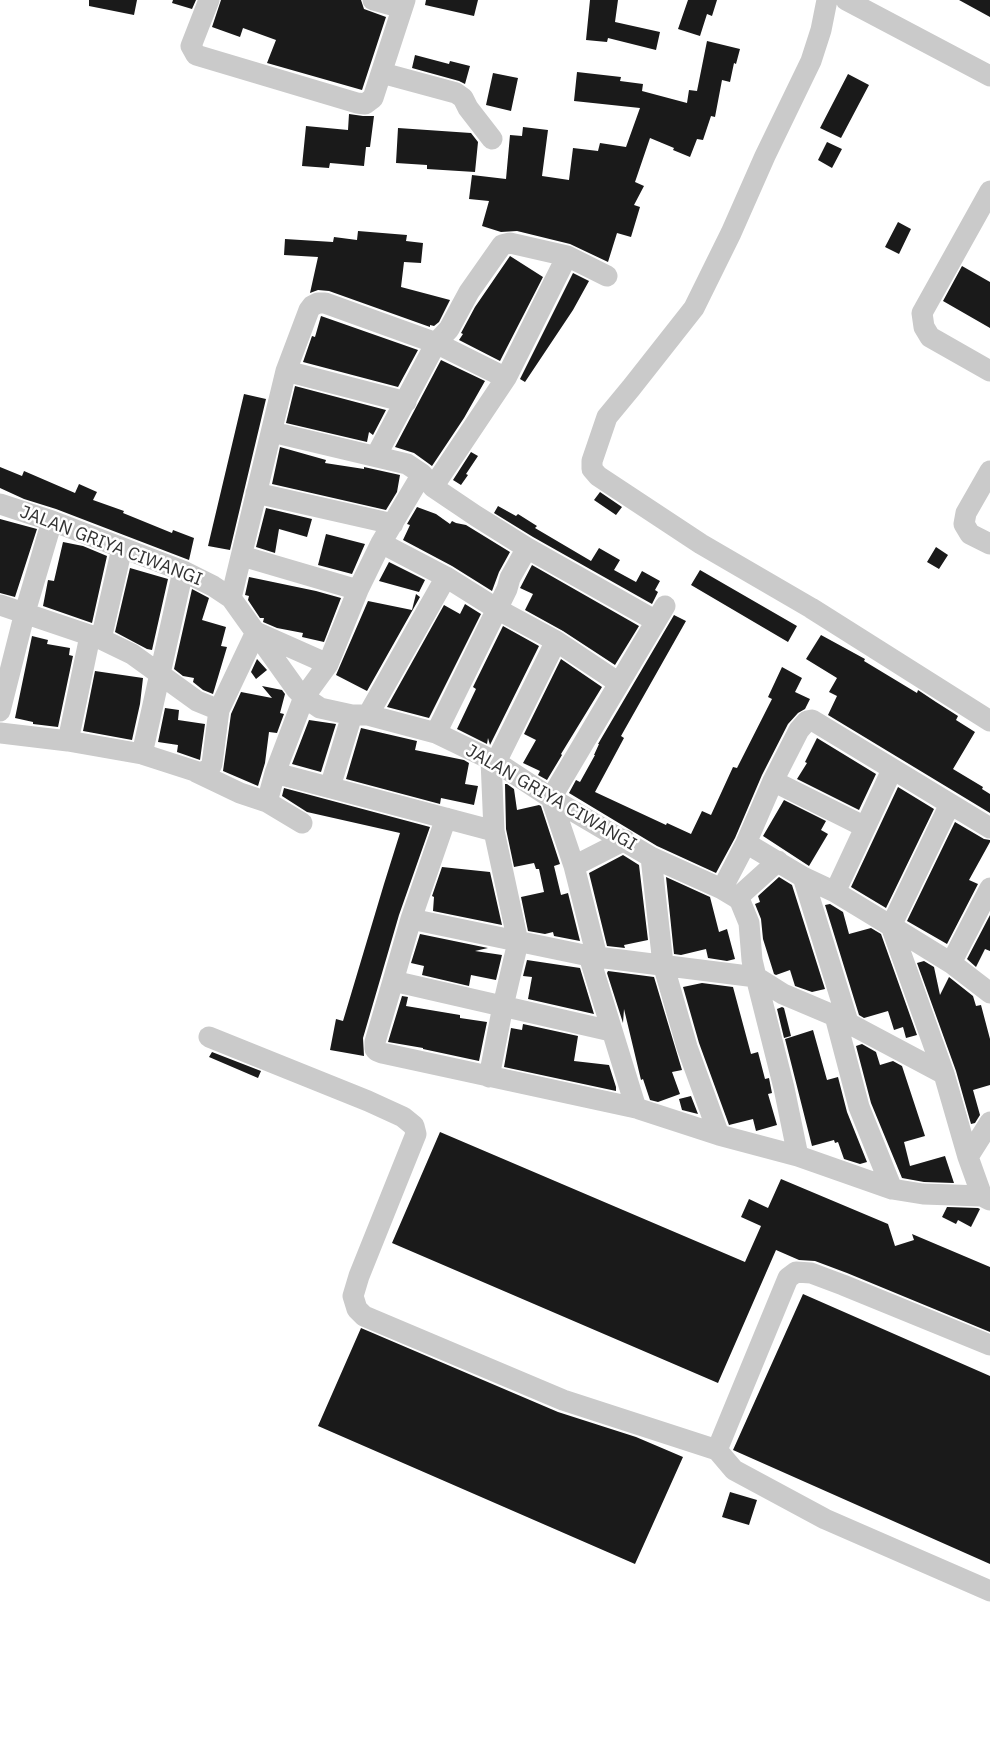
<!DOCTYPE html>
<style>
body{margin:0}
canvas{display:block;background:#fff}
</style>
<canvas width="990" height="1743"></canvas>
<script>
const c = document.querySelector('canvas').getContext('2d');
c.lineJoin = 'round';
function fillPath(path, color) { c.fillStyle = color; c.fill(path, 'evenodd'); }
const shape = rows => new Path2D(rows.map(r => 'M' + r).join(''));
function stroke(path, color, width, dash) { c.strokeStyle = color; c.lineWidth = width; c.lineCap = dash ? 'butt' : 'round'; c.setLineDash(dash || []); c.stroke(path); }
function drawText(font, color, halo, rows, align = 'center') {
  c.font = font + ' "IBM Plex Sans",sans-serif'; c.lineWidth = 5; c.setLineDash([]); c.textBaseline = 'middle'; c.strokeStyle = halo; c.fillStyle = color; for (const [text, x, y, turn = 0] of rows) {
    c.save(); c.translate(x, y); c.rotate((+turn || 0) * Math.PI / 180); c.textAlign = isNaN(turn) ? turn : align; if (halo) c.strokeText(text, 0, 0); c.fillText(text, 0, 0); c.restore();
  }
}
const building = shape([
 [89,0,137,0,134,15,89,6],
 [173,0,196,0,192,9,172,3],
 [221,0,361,0,364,9,386,17,362,90,267,63,276,40,243,28,240,37,212,27],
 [426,0,478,0,474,16,425,5],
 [590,0,618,0,615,22,660,32,656,50,608,38,607,42,586,40],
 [688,0,717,0,712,16,707,14,700,36,678,29],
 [959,0,990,0,990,17],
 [707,41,740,49,736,64,734,63,730,82,722,80,715,117,711,116,703,140,697,139,690,157,673,150,674,148,650,138,635,182,644,186,634,205,640,207,631,237,617,233,608,262,570,244,517,231,501,232,482,226,489,201,469,199,472,175,506,179,510,135,522,136,523,127,548,130,542,176,569,180,573,148,598,151,600,143,626,147,640,108,574,101,577,72,621,77,620,81,643,84,642,91,687,103,689,90,697,91],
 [415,55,449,64,450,61,470,66,465,84,459,81,412,68],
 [493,73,518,78,511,111,486,105],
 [848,74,869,85,841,138,820,128],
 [349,114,363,116,374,116,370,147,366,147,364,166,330,163,329,168,302,166,306,126,348,130],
 [398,128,471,133,478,142,475,172,427,169,427,165,396,163],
 [827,142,842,149,832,168,818,160],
 [898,222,911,229,899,254,885,247],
 [358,231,407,235,406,241,423,243,421,263,404,262,401,287,450,300,439,322,434,326,430,325,430,327,329,291,318,290,310,293,318,257,284,255,285,239,333,242,334,237,357,240],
 [510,256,543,277,500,361,459,340,463,334,461,333,475,307],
 [962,266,990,282,990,328,943,301],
 [573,273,589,281,573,310,525,382,520,379],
 [321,316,418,350,398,387,303,362,312,336,315,337],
 [441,360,485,381,464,418,432,466,414,453,395,447],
 [295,386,386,410,373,435,369,432,367,442,286,423],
 [244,394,266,399,230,550,208,546],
 [280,447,326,460,325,463,364,469,364,467,400,475,397,492,386,510,272,484],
 [471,452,478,456,466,474,468,475,461,485,453,480],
 [0,467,22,476,24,471,75,493,79,484,97,492,93,500,124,511,123,513,172,533,173,530,194,538,189,560,56,509,24,499,0,488],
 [600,492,622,507,616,515,594,500],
 [498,506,516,516,518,514,537,526,535,528,591,561,599,548,620,560,614,570,636,582,642,571,660,581,655,590,658,592,652,604,533,537,494,513],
 [417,507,436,514,450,524,452,521,456,523,466,525,510,552,499,572,492,591,452,566,403,540,410,525,407,524],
 [266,508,312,519,307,537,279,529,275,553,256,547],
 [0,519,37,529,15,597,0,593],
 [326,534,365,544,352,574,318,565],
 [63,542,83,546,107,556,92,623,43,606,48,580,54,581],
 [936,547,948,555,939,569,927,562],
 [389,562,425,580,419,592,379,581],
 [532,565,639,626,615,665,563,631,525,610,533,594,520,588],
 [130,568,168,579,152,650,147,649,115,632],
 [700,570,797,626,788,642,691,585],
 [249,577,316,591,341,598,324,642,302,637,303,633,277,628,263,622,264,618,260,618,248,600,249,596,245,595],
 [192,589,209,598,202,620,226,627,221,646,227,647,213,694,203,690,193,682,194,678,183,676,174,669],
 [416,594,420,597,367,691,336,675,368,601,412,610],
 [465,604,481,614,429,718,387,707,444,605,460,614],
 [674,615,686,621,621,736,624,738,595,792,666,825,667,823,691,834,702,811,711,815,733,767,737,768,772,699,768,697,782,667,802,678,795,692,810,699,805,709,798,713,788,724,762,775,735,838,716,873,657,846,569,793,576,780,580,782,595,755,594,755,599,744,598,744],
 [503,626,539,646,490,745,488,738,487,744,457,729,476,689,473,687],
 [821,635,865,659,864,661,917,693,918,690,936,702,958,716,956,720,975,732,953,769,983,787,982,789,990,794,990,813,828,715,837,696,829,692,837,678,806,659],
 [32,636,48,640,47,644,70,648,69,655,73,656,58,727,33,724,33,722,15,718],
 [257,659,267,670,256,679,251,672],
 [561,659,602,687,561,754,562,755,547,780,538,775,540,771,523,763,536,740,524,734],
 [95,671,143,678,140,704,132,740,83,731],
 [262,686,282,690,285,694,280,713,284,714,277,733,269,732,265,763,258,786,223,771,231,714,241,692,272,698],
 [165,708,179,710,178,720,205,724,200,760,177,752,178,745,158,742],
 [309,720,336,724,321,772,292,764],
 [361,728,417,741,415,750,464,760,469,763,465,784,478,786,474,805,441,798,440,804,346,779],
 [817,738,876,774,859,810,797,779,807,763,805,762],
 [505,784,507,784,514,789,517,810,539,805,541,806,560,864,554,866,561,895,568,893,580,941,554,936,553,932,545,934,528,931,521,897,544,892,539,869,536,869,534,863,514,867,506,829],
 [898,787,934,809,886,908,851,887],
 [284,788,430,827,399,915,363,1038,364,1056,330,1050,336,1019,343,1021,384,884,400,833,307,812,282,796],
 [784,800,826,821,821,830,828,834,809,866,763,836],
 [955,822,984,839,990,840,990,842,969,880,978,884,947,944,907,921],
 [623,855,639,865,648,940,624,945,625,948,607,946,589,873],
 [442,867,490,872,502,925,433,911,434,897,432,896],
 [666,877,710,897,719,932,727,929,735,959,727,961,708,958,706,949,681,955,674,954],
 [779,877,792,885,825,989,812,992,795,986,790,970,776,975,774,974,763,939,761,919,755,904,760,902,758,896],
 [830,904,843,912,849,934,871,928,881,934,917,1035,906,1038,903,1027,894,1030,888,1011,864,1018,859,1015,825,905],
 [990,915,990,951,985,949,976,967,967,959],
 [420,934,488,948,475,951,502,955,496,980,471,975,469,986,422,975,424,966,411,963],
 [527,960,580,968,594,1014,528,999,532,977,523,976],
 [924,961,934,967,940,995,949,977,973,996,976,1006,981,1005,990,1039,990,1085,973,1090,980,1115,975,1123,971,1124,956,1071,917,963],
 [608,971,654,977,682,1070,672,1072,680,1094,658,1102,650,1100,643,1079,641,1080,624,1009,623,1023,607,973],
 [702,983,733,987,751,1054,758,1052,765,1079,769,1078,772,1093,768,1094,777,1125,756,1131,753,1119,729,1125,699,1043,683,987],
 [402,996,408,997,406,1006,460,1015,460,1018,487,1022,479,1061,423,1049,423,1048,388,1042],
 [782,1007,784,1008,791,1036,784,1038,777,1009],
 [523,1024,578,1036,574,1061,609,1065,616,1087,616,1091,504,1067,511,1028,522,1030],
 [813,1030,827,1080,838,1077,847,1112,867,1162,860,1164,844,1159,838,1142,835,1143,834,1140,812,1146,785,1039],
 [862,1044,876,1052,880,1065,893,1061,902,1066,925,1136,904,1142,910,1166,945,1156,954,1183,924,1182,902,1178,871,1103,856,1046],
 [212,1052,261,1071,258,1078,209,1057],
 [691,1096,698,1114,682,1110,679,1099],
 [440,1132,745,1262,761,1226,741,1217,749,1199,768,1208,781,1179,888,1224,895,1246,914,1240,912,1234,990,1267,990,1332,847,1273,815,1261,799,1260,776,1250,718,1383,392,1243],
 [947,1207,978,1208,980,1209,971,1227,958,1220,956,1224,942,1217],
 [803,1294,990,1376,990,1564,733,1450],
 [361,1328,558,1412,636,1437,683,1457,635,1564,318,1426],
 [730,1492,757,1500,749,1525,722,1517]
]);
const minor = shape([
 [209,0,191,46,196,55,357,103,365,104,373,98,405,0],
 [373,0,402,8],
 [827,0,821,30,811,61,765,156,731,233,694,308,631,388,607,417,592,461,592,469,598,476,701,544,811,608,990,721],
 [846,0,990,76],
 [382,73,456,93,463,98,468,108,492,139],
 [990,191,922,313,924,327,930,337,990,371],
 [286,371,406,402],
 [272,432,407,464,422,474,433,487,476,516,527,548,656,621],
 [376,456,436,343,449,329,469,292,502,245,510,243,567,256,607,276],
 [990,471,966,513,964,524,970,534,990,544],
 [433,487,506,378,567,256],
 [256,493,393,524],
 [0,504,52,521,183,571,213,586,231,598,296,689,304,697,320,708,352,715,368,715,436,733,496,762,551,798,651,857,722,889,737,898,740,901,749,923,752,960,756,977,783,994,835,1016,944,1074,968,1157,982,1196,990,1200],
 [381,543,446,577,497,609,556,641,619,683],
 [242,556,358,590],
 [231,598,286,371,309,310,312,306,318,303,325,303,436,343,506,378],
 [0,605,101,639,132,654,197,701,219,710],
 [101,639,122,548],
 [0,711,25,612,52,521],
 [368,715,446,577],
 [0,733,68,741,142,754,201,773,209,769,212,764,219,710,256,632,328,664],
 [436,733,507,589,510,578,527,548],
 [68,741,90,636],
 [142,754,183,571],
 [496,762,556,641],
 [196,772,240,793,267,802,302,823],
 [275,773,494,831],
 [773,781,865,827],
 [330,787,352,715],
 [267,802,275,773,304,697,328,664,358,590,381,543,422,474],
 [446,818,411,919,393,981,375,1042,375,1049,377,1051,382,1053,636,1108,719,1135,798,1156,892,1189,923,1194,982,1196],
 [746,843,803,877,835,892,891,926,951,963,990,993],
 [651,857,663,964,687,1047,719,1135],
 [574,866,625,840],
 [803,877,848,1022],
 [722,889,746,843,773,781,799,730,807,721,812,720,990,828],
 [835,892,892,770],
 [737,898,778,861],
 [411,919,589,956,756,977,784,1088,798,1156],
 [589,956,636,1108],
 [597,957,574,866,551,798,665,606],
 [951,963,990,888],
 [393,981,611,1031],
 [835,1016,859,1107,892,1189],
 [209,1037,368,1101,403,1117,414,1126,416,1134,359,1276,353,1296,357,1309,364,1316,563,1400,717,1450,734,1470,825,1519,990,1591],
 [944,1074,891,926,950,804],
 [489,1077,503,1006,518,942,494,831,491,760],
 [968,1157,990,1122],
 [717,1450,788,1278,796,1272,811,1273,843,1285,990,1345]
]);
const streetNames = [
 ["JALAN GRIYA CIWANGI",111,546,21],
 ["JALAN GRIYA CIWANGI",551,798,30]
];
fillPath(building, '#1a1a1a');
stroke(minor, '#cacaca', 21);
drawText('18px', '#333', '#fff', streetNames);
</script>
